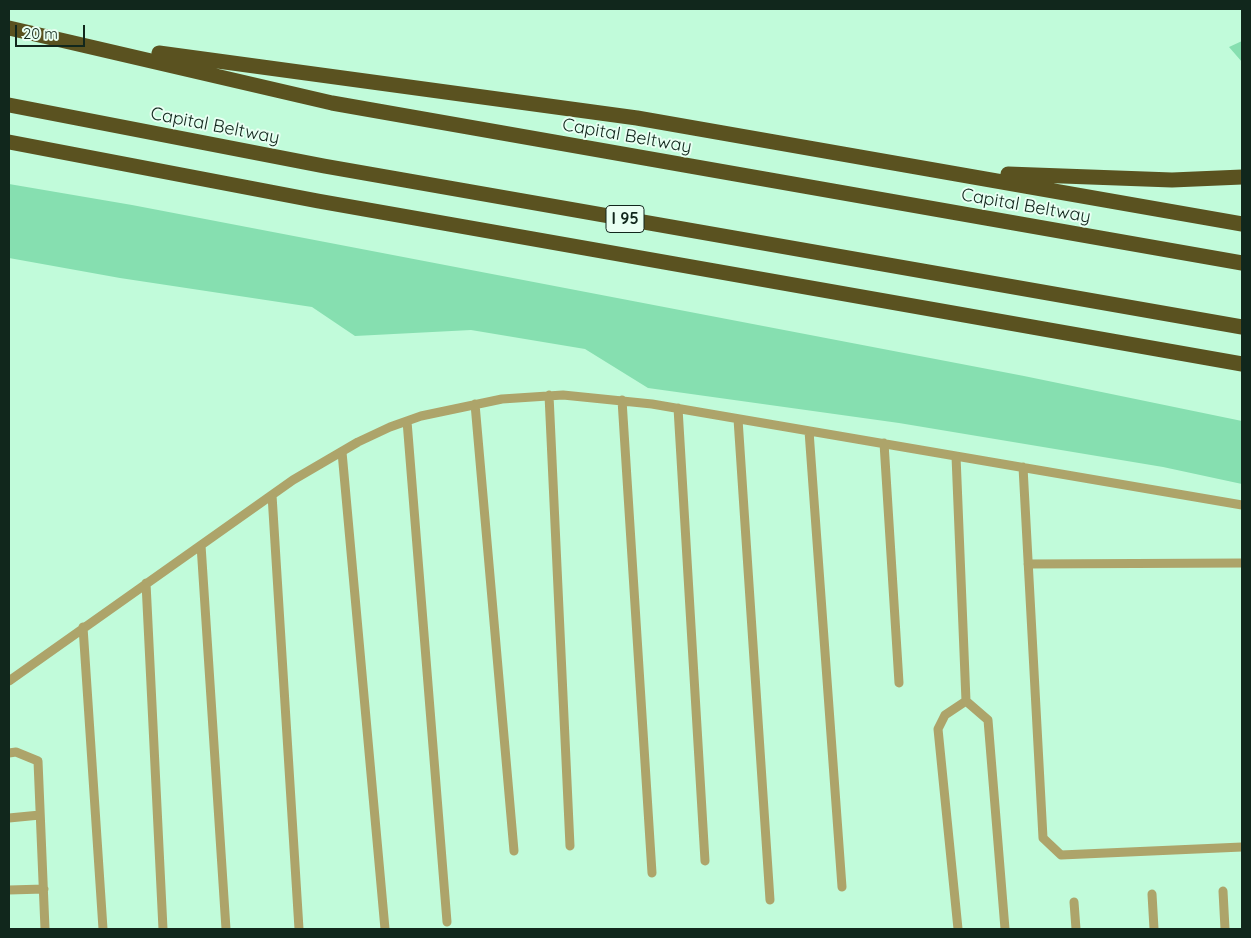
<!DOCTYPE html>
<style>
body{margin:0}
#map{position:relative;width:1251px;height:938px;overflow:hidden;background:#c1fbda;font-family:Quicksand,sans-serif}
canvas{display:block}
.frame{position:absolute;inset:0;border:10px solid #11271c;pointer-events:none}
.scale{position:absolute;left:15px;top:25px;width:70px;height:22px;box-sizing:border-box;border:2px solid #11271c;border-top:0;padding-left:6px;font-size:15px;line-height:18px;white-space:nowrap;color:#11271c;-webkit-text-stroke:4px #e8fff2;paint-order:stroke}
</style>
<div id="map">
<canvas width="1251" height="938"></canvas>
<div class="frame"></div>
<div class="scale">20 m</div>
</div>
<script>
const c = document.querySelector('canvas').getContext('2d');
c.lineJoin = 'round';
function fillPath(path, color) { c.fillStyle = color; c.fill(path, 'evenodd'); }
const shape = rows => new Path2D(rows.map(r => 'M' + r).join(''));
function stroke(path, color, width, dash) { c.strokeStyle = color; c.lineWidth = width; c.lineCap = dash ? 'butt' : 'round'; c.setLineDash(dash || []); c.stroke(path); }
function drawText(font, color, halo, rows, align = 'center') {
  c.font = font + ' Quicksand,sans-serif'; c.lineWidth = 4; c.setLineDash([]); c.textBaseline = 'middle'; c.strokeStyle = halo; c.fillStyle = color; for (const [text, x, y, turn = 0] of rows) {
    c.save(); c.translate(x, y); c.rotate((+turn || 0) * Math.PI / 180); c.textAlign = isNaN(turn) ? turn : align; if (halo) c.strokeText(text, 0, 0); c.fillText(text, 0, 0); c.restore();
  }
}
const green = shape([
 [1242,41,1242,62,1229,47],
 [9,184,132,205,1024,376,1242,421,1242,484,1163,467,899,423,648,388,585,349,471,330,355,336,312,307,120,278,9,258]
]);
const service = shape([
 [549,395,570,846],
 [622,400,652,873],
 [475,404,514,851],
 [678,408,705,861],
 [738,419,770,900],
 [407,421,447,922],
 [809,431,842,887],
 [884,443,899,683],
 [342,452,385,929],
 [956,456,966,701,945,715,938,729,958,929],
 [1023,467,1043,838,1061,855,1242,847],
 [272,495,299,929],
 [201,545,226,929],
 [1028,564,1242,563],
 [146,583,163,929],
 [83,627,103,929],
 [9,681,293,480,358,442,390,427,421,416,502,399,563,395,652,404,1242,505],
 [966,701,988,720,1005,929],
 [9,753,16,752,38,761,45,929],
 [9,818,40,815],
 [9,890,44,889],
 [1223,891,1225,929],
 [1152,894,1154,929],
 [1074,902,1076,929]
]);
const motorway = shape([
 [9,28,332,103,1242,263],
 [159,53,637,118,1242,224],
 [9,105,324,166,1242,327],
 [9,142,318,201,1242,364],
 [1008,174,1172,180,1242,177]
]);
const shields = [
 [625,219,38]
];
const shieldNames = [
 ["I 95",625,219]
];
const streetNames = [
 ["Capital Beltway",215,126,11],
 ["Capital Beltway",627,136,10],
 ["Capital Beltway",1026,206,10]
];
fillPath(green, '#86dfb0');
stroke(service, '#ada46a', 9);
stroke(motorway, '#5a5220', 15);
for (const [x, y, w] of shields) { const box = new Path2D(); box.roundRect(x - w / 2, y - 13.5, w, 27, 4); c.fillStyle = '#e8fff2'; c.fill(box); stroke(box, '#11271c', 1); }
drawText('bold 16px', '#11271c', null, shieldNames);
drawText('18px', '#11271c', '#e8fff2', streetNames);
</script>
